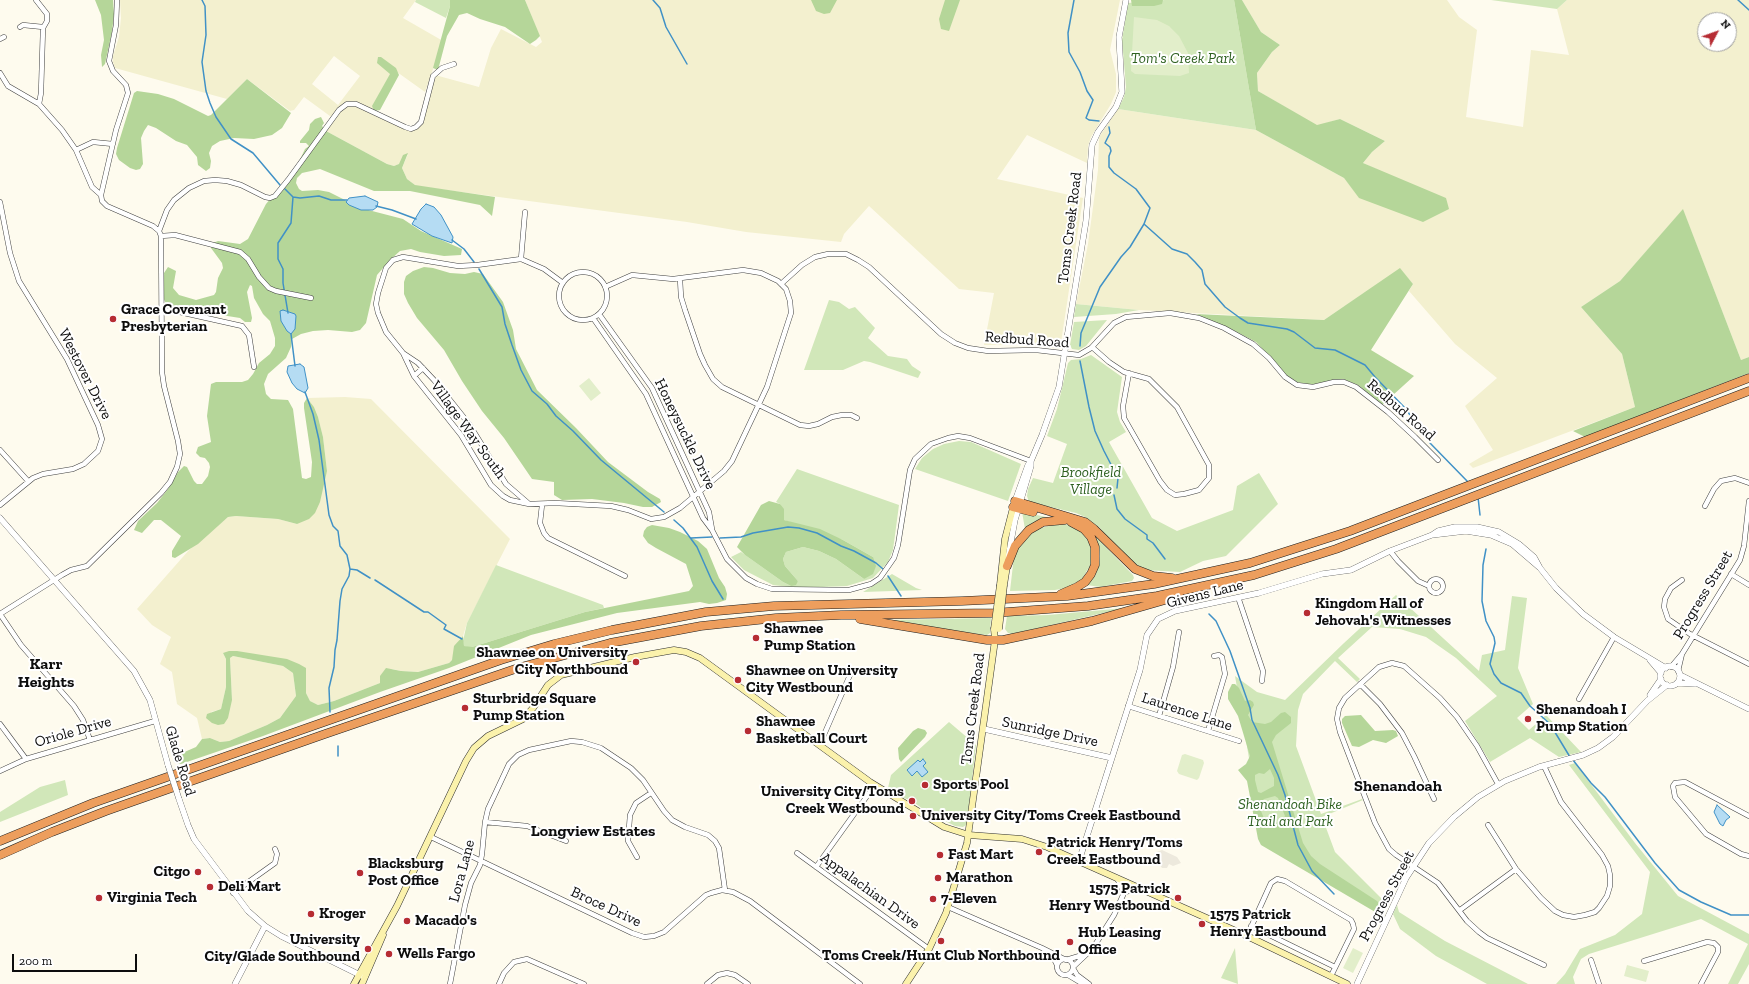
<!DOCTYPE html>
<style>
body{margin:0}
#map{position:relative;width:1749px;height:984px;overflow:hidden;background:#fefbee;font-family:"Zilla Slab",serif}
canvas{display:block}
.north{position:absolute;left:1697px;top:12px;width:40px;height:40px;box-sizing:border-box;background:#fff;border:1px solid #9e9e9e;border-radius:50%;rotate:49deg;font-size:11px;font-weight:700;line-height:16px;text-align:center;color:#0d0d0d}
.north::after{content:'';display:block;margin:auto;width:14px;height:18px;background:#b62c33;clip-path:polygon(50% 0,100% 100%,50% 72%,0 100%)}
.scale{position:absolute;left:12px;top:954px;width:125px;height:18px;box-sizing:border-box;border:2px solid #0d0d0d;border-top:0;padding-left:5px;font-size:12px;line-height:14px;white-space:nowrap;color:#0d0d0d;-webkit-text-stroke:3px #fff;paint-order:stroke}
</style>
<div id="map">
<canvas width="1749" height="984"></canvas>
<div class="north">N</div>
<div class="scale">200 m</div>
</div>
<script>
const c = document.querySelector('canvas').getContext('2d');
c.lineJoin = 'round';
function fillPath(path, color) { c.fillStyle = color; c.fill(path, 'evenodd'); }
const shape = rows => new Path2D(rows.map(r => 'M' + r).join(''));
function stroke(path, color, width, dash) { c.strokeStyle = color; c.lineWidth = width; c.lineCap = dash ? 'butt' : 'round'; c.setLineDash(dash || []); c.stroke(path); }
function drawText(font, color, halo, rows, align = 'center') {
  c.font = font + ' "Zilla Slab",serif'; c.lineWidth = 4; c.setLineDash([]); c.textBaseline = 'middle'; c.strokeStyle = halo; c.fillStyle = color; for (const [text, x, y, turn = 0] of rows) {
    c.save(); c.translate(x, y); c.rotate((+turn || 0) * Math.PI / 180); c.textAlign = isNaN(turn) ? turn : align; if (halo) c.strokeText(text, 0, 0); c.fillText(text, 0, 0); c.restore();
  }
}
const farmland = shape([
 [120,0,416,0,403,18,443,41,425,92,397,72,374,111,407,126,420,126,435,75,479,87,491,48,501,29,536,47,542,42,525,0,1120,0,1110,50,1116,74,1116,92,1111,104,1091,137,1088,146,1087,163,1027,135,997,179,1083,198,1060,349,1031,344,984,345,994,293,959,289,869,206,844,234,841,242,746,232,687,222,416,186,407,179,402,168,408,154,400,164,394,166,387,164,326,131,334,119,304,97,294,110,290,111,247,79,227,99,115,68,113,62,113,56,119,37,121,18],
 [334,56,360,76,338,105,312,84],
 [1242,0,1447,0,1459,17,1477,30,1466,117,1523,127,1531,50,1569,55,1557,9,1567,0,1749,0,1749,357,1741,360,1683,210,1620,281,1581,307,1622,354,1635,407,1473,468,1469,464,1493,450,1465,406,1497,378,1455,344,1409,291,1413,284,1400,269,1324,320,1139,310,1076,304,1088,244,1098,170,1099,137,1118,109,1256,130,1344,178,1360,198,1393,177,1363,163,1372,152,1385,141,1340,119,1317,126,1258,91,1257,73,1272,52,1280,45,1261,32],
 [1705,20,1729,20,1729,44,1705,44],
 [345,397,371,399,510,539,467,623,463,636,460,638,452,660,449,663,418,672,401,671,392,669,380,683,334,701,318,705,310,701,306,693,306,669,223,653,226,659,226,687,221,709,211,712,212,723,232,700,230,658,233,656,283,666,293,673,296,696,280,718,267,725,229,741,220,742,210,738,202,739,197,718,177,704,172,672,160,664,171,637,152,625,137,609,189,550,228,517,236,516,278,519,297,524,327,471,323,437,318,417,314,407,307,398]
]);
const green = shape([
 [416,0,450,0,450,6,446,18,415,2],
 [1165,0,1234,0,1256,130,1118,109,1124,97,1126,87,1122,40,1128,3],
 [1491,0,1567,0,1557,9],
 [829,300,839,302,849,309,855,307,875,328,868,338,888,356,907,359,912,366,921,372,918,378,870,362,864,361,843,370,804,370],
 [1076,304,1139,310,1116,314,1074,317],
 [1107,320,1086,346,1079,350,1072,349,1070,345,1074,322],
 [1091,355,1122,377,1117,412,1120,422,1126,432,1109,442,1152,518,1177,531,1233,510,1237,486,1259,473,1278,504,1226,556,1203,561,1180,572,1144,570,1132,561,1107,538,1100,528,1085,517,1076,513,1029,502,1027,496,1028,489,1033,478,1053,483,1067,444,1047,436,1057,409,1068,363,1071,360,1081,359],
 [959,441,971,442,1021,464,1008,501,915,469,922,458,933,449,944,444],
 [797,469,899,505,893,550,888,562,873,578,847,586,798,588,773,585,744,570,731,557,741,552,783,582,791,586,798,581,785,566,783,559,786,552,803,547,819,551,836,559,864,579,873,557,843,540,784,520,780,504,776,502],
 [1022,512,1051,518,1025,529],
 [1064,524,1074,527,1081,532,1087,539,1091,548,1091,564,1082,579,1066,588,1055,590,1010,591,1014,556,1018,548,1031,533,1038,529,1052,525],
 [1094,535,1133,575,1134,578,1132,581,1100,587,1087,585,1095,576,1099,566,1100,556,1099,546],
 [496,565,603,605,604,608,585,612,472,647,467,647,464,646,463,641,467,623],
 [892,574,916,588,922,590,863,592],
 [1396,595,1479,671,1482,655,1505,650,1512,596,1527,598,1518,668,1533,704,1517,718,1529,730,1546,715,1581,752,1559,757,1530,738,1490,762,1465,721,1497,696,1456,658,1426,637,1400,629,1372,627,1338,658,1360,679,1357,682,1335,661,1303,694,1298,710,1296,746,1321,814,1362,799,1363,800,1322,817,1335,852,1388,905,1386,909,1263,831,1251,770,1235,676,1257,692,1285,700,1344,643],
 [1125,608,1012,634,1008,633,1005,629,1007,616,1048,615],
 [991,618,990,633,987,635,935,629,887,620],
 [949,722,976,745,968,815,966,825,963,827,955,826,927,812,912,801,904,798,888,788,891,775],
 [1575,763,1635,843,1678,896,1749,934,1749,964,1738,984,1728,984,1748,944,1701,919,1589,954,1581,959,1573,977,1575,984,1556,984,1565,974,1580,949,1615,935,1642,914,1650,872,1569,765],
 [65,780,68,795,0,822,0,812,40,787],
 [1397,905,1399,912,1445,941,1528,984,1487,984,1436,956,1400,929,1393,914],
 [1235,948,1238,984,1221,978]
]);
const forest = shape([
 [95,0,113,0,114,14,112,32,105,64,102,67,101,55,104,40,101,15],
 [450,0,525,0,540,36,536,40,530,44,505,27,480,19,467,13,459,15,447,36,438,70,433,68,450,6],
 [811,0,837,0,830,13,824,14,816,11],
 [945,0,960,0,949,31,941,29,939,19],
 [1131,0,1163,0,1162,4,1154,6,1132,6],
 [1234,0,1242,0,1261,32,1280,45,1272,52,1257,73,1258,91,1317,125,1340,119,1385,141,1372,152,1363,163,1446,198,1449,209,1423,222,1359,198,1344,178,1256,130],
 [378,57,381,57,396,68,399,75,380,110,374,111,372,106,390,74,377,63],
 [247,79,291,113,282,128,272,135,254,139,234,138,220,141,212,146,209,153,211,161,210,168,206,171,198,165,197,157,187,145,176,141,156,128,148,125,144,131,141,138,143,164,140,169,136,170,130,168,119,160,116,154,117,148,134,93,137,91,158,94,174,99,208,116,211,115],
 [321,117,324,123,322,126,326,131,387,164,394,166,399,164,403,155,408,153,402,168,407,179,415,185,495,197,492,216,480,205,410,191,374,191,320,169,302,173,297,178,296,183,299,189,302,191,318,190,329,192,345,200,349,205,403,219,421,231,462,249,461,255,444,256,420,252,411,249,400,251,390,260,377,275,366,323,360,330,352,332,328,330,313,331,301,334,292,339,291,347,286,358,268,374,264,384,266,394,271,399,288,400,293,409,302,478,306,479,311,477,312,462,304,408,304,403,307,398,314,407,318,417,323,437,327,471,320,502,315,513,309,519,297,524,278,519,236,516,228,517,198,544,175,558,172,557,172,551,181,536,161,520,154,520,142,533,134,530,138,521,157,503,168,489,178,472,184,466,187,467,194,481,197,484,202,484,208,476,210,467,209,463,205,458,200,457,196,453,198,447,211,442,207,416,211,384,216,382,242,382,248,380,253,374,259,363,270,354,275,346,275,338,270,321,263,314,254,298,252,286,250,285,247,292,252,318,251,322,245,322,240,318,171,307,166,304,163,297,164,273,168,267,176,271,173,288,179,295,196,300,214,295,216,292,218,278,223,268,222,263,211,248,213,243,218,241,240,244,248,239,266,204,295,170,305,149,309,146,306,143,300,143,300,141,309,130,310,124,315,119],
 [1683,209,1741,360,1749,357,1749,373,1585,437,1573,431,1635,407,1622,354,1581,307,1620,281],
 [424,267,433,268,450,273,465,274,474,272,483,274,503,302,513,330,516,349,537,390,576,428,608,462,648,492,660,499,661,502,652,507,643,507,624,503,592,499,562,500,554,495,554,482,532,479,504,438,482,411,462,381,444,350,417,318,408,303,404,294,404,282,406,276,413,271],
 [1400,268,1413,284,1371,350,1414,376,1382,405,1358,385,1343,379,1313,385,1297,382,1287,376,1256,342,1231,329,1196,314,1324,320],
 [769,501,780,504,784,509,784,520,820,529,843,540,873,557,876,566,873,574,864,579,836,559,819,551,803,547,786,552,783,559,785,566,798,581,796,585,791,586,783,582,745,555,737,547,761,505],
 [652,525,669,528,680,532,698,541,707,549,719,578,725,587,727,594,726,600,717,603,709,604,700,602,617,613,531,635,449,668,380,692,263,736,181,764,174,762,173,757,196,747,202,739,210,738,220,742,229,741,267,725,280,718,296,696,293,673,283,666,233,656,230,658,232,700,228,718,224,724,218,725,212,723,206,718,207,714,221,709,226,687,226,659,223,653,229,651,237,651,287,659,299,664,306,668,306,693,310,701,318,705,334,701,380,683,380,676,386,668,401,671,418,672,449,663,452,660,454,646,463,636,464,646,472,647,585,612,689,591,693,586,686,564,656,548,648,543,643,536,644,531,647,527],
 [1232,684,1235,684,1239,688,1245,701,1250,700,1253,702,1254,705,1248,715,1252,722,1265,724,1271,722,1281,713,1285,712,1291,717,1291,723,1276,735,1272,742,1303,843,1311,856,1320,864,1377,901,1384,909,1382,916,1261,845,1258,839,1247,781,1238,770,1246,764,1250,756,1238,716,1228,699,1228,692],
 [1270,769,1274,778,1274,786,1261,793,1258,792,1255,780,1255,775,1259,773,1264,774],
 [1275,796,1278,798,1285,816,1283,819,1270,826,1267,826,1259,806,1261,802,1264,799],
 [1361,715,1375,731,1393,730,1396,731,1398,736,1386,743,1373,740,1359,747,1352,746,1342,723,1342,719,1345,716],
 [918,728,925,730,927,733,925,737,901,762,899,759,898,748,913,731]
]);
const pitch = shape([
 [1134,17,1157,20,1169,26,1179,36,1188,53,1189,73,1180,76,1135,74,1131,71],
 [589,378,601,393,591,401,579,386],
 [1185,754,1203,760,1204,763,1199,778,1197,780,1179,774,1177,771,1182,755],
 [1353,948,1363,953,1353,973,1343,968],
 [1627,965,1649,971,1646,982,1624,976]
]);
const plaza = shape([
 [1162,850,1177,857,1181,863,1173,866,1169,864,1167,868,1162,868,1160,865,1162,861,1157,858,1154,853]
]);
const water = shape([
 [365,196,378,202,377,207,373,210,361,210,349,205,346,202,349,198,365,196],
 [426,204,434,207,441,215,453,237,452,243,432,236,412,224,421,209,426,204],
 [283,310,295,314,296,316,295,329,291,334,287,331,281,321,280,311,283,310],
 [300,364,304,367,308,388,305,393,297,389,292,383,287,372,288,366,300,364],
 [923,759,926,763,923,766,928,772,922,777,917,771,912,776,907,770,918,760,920,762,923,759],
 [1717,805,1730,817,1726,820,1723,826,1720,824,1714,812,1717,805]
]);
const stream = shape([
 [202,0,205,6,206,35,202,62,206,91,210,103,216,117,231,139,253,153,280,185],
 [653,0,660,8,666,27,687,64],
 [1074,0,1068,33,1069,52,1080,72,1087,91,1093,100,1086,118,1089,120,1099,121],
 [1738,0,1749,10],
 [285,189,293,197,300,198,319,196,331,200,347,200],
 [376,206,392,210,416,219],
 [1144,224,1172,249,1187,254,1195,262,1202,270,1205,284,1225,307,1240,318,1248,323,1287,329,1294,332,1315,348,1335,350,1365,365,1375,377,1406,409,1414,421,1425,430,1430,443,1468,482],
 [452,240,464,249,474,262],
 [479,269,502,307,505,324,512,345,521,370,532,391,547,404,556,416,573,431,601,460,664,512],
 [288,313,283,283,283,269,278,259,278,243,291,223,293,197],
 [291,334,295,366],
 [1080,346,1081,333,1100,287,1121,257,1130,247,1144,224,1150,208,1136,189,1114,173,1109,167,1109,156,1111,151,1110,147,1105,143,1110,133,1109,127],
 [1080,361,1089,407,1095,431,1104,451,1118,478,1117,488],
 [305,392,313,414,319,440,329,515,333,526,338,531,340,546,347,555,350,569,349,576,342,589,340,601,337,640,335,650,334,667,329,688,330,712],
 [1114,495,1117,509,1125,519,1147,535,1147,539,1153,543,1165,559],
 [1478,497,1480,515],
 [674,520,683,528,697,547,712,581,723,599],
 [691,538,712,537],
 [720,538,741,537,753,533,788,527,799,528,817,533,841,546,854,551,876,563,883,569],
 [1486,549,1483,565,1482,601,1486,621,1494,637,1495,643,1490,664,1494,674,1501,683,1521,693,1530,706,1550,724,1570,757],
 [350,569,357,570,370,578],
 [888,576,901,596],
 [375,580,424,612,428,612,446,625,444,629,462,639],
 [1209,614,1216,621,1230,651,1250,708,1252,720,1278,775,1285,795,1298,845,1312,871,1334,894],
 [338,746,338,756],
 [1573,760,1591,783,1605,797,1655,863,1679,890,1701,902,1731,915,1749,915]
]);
const minor = shape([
 [36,0,47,14,47,21,43,28,41,93,39,104],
 [20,27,23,25,43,27],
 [0,39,4,37],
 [0,73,8,86,39,104,62,130,76,150,92,187,101,195],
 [76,150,93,142,113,144],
 [0,202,10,253,19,281,67,359,98,425,102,439,98,451,84,464,73,469,43,474,33,478,0,505],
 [159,231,167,210,174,200,189,188,204,181,215,180,227,181,241,185,265,197,270,198,275,196,288,180,339,110,347,104,356,104,405,127,411,129,416,127,421,122,433,76,442,68,454,64],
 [161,236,175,235,240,252,248,259,259,277,269,288,276,291,311,298],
 [521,259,525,212],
 '559 296a24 24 0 1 1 48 0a24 24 0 1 1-48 0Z',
 [680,279,681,297,685,310,700,354,705,365,713,379,722,387,800,425,809,426,818,424,832,417,842,415,851,415,857,418],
 [781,284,802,265,815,257,828,254,846,254,858,260,869,267,941,334,955,343,968,348,988,351,1036,350,1079,355,1091,348,1114,323,1126,317,1170,313,1199,318,1224,328,1253,344,1269,358,1285,377,1297,385,1313,387,1334,382,1344,382,1356,387,1388,412,1415,437,1438,460],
 [161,310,175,311,242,326,249,335,254,367],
 [599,314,652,388,709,512,712,529],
 [593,318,646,394,703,518,712,530,727,559,746,578,757,584,772,589,849,590,871,584,880,578,894,558,898,545,910,470,915,459,931,444,948,438,958,436,970,438,1031,461],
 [1092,347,1109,362,1124,372,1149,379,1177,407,1209,465,1209,478,1199,490,1184,494,1175,495,1167,490,1160,481,1124,418,1123,406,1129,373],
 [403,353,414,376,461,435,491,485,503,496,510,500,529,504,555,503,611,506,628,510,651,519,664,517,680,508,724,471,732,461,767,387,791,313,790,301,786,289,778,281,761,273,743,270,673,279,632,275,605,287],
 [414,376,423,368],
 [0,450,28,481],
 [528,503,506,484,469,424,434,380,418,363,403,353,386,332,378,313,376,304,378,293,386,268,393,260,403,257,458,266,477,265,521,259,544,269,563,283],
 [542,505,540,523,544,533,548,538,625,576],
 [1705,506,1714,489,1721,481,1735,478,1749,483],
 [1390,551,1398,561,1418,581,1429,586],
 [1731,574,1749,585],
 '1429 586a7 7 0 1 1 14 0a7 7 0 1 1-14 0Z',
 [1682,580,1671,588,1665,599,1664,607,1668,619,1690,634,1749,664],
 [1238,597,1263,671,1262,681],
 [0,614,62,575,71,570,87,566,161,493,170,482,177,467,180,454,178,441,164,386,162,372,161,236,159,231,153,226,107,206,102,201,101,195,116,130,128,93,126,85,113,71,109,61,116,25,117,0],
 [0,614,21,645,74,706,83,720,90,740],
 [1671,667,1682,654],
 [1678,671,1682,654,1740,560,1744,546,1749,501],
 [1360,684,1380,704,1402,733,1414,756,1434,799],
 [1579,699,1614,637],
 [1128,706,1239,741],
 [1159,716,1173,667,1179,632],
 [0,724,26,759],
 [1208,731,1225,674,1222,657,1219,655,1214,656],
 [820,744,850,675],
 [0,771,26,759,155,721],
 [1498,784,1477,746,1457,717,1440,698,1404,666,1392,663,1379,667,1345,698,1339,708,1337,719,1340,732,1375,823,1389,849,1396,855,1438,883,1467,921,1479,932,1487,938,1544,965],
 [1749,816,1685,782,1675,783,1673,786,1675,797,1706,834,1741,854,1749,856],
 [485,822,527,826,566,841],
 [1488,825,1516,869,1541,898,1555,911,1563,915,1574,917,1585,915,1595,912,1599,908,1607,896,1610,886,1610,875,1608,866,1602,855,1561,802,1544,766],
 [431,837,632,933,644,937,654,936,664,932,706,895,711,893,722,890,733,892,750,901,860,984],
 [797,853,929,949],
 [637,857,628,841,630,815,636,803,651,793],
 [816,867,875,785],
 [233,893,275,863,277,854,275,849],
 [1124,893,1138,887],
 [948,907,1042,948,1064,959],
 [1460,910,1516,869],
 [1251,926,1335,967],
 [1247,936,1271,883,1277,879,1285,881,1351,920,1353,924,1354,929,1331,976],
 [1044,952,1054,959,1057,965],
 '1057 967a8 8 0 1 1 16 0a8 8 0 1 1-16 0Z',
 [1066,960,1086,954],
 [1591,960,1599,984],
 [1644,961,1707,942,1714,943,1718,947,1718,952,1701,984],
 [1073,967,1093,948,1114,915,1124,893,1117,878],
 [1073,968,1077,975,1089,984],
 [1068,975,1083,984],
 [450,984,465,905,471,883,480,865,482,854,485,822,488,809,509,764,518,755,529,750,571,741,582,742,601,748,631,768,643,780,664,811,672,820,685,827,708,835,715,841,719,848,725,890],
 [499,984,504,973,514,962,527,959,584,984],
 [707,984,718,975,727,973,735,975,748,984]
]);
const tertiary = shape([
 [1015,501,1028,465,1031,461,1042,435,1059,387,1086,221,1092,145,1098,132,1116,107,1122,92,1119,37,1126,0],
 [0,518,134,671,150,700,168,765],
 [1432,535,1466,531,1491,535,1512,544,1540,568],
 [1008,558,1015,520,1031,466,1031,461],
 [1650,660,1661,673],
 '1660 676a10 10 0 1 1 20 0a10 10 0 1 1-20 0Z',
 [1680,675,1749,709],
 [1677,683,1695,684],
 [1650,695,1661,679],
 [984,729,1112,758],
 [179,799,188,825,194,839,248,911,265,926,281,936,362,976],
 [1079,861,1140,670,1147,635,1158,619,1175,611,1259,593,1322,574,1351,570,1390,551,1432,535,1438,531,1455,527,1477,527,1499,532,1519,544,1534,557,1540,568,1556,588,1583,614,1614,637,1666,668],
 [235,984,265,926],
 [1357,984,1406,878,1429,843,1454,817,1478,797,1505,781,1539,767,1583,755,1598,748,1613,737,1647,701,1667,685]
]);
const secondary = shape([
 [1000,585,1005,539,1014,504],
 [1004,585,1007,566],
 [354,984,397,906,466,761,474,748,488,736,523,719,533,708,548,685,561,675,635,657,674,650,686,652,700,658,870,782,944,827,969,835,1022,839,1047,847,1247,936,1347,984],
 [362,984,383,935],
 [906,984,929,949,946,913,967,843,995,640,994,629]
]);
const motorway = shape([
 [1015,501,1085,522,1094,529,1135,569,1153,576,1172,578],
 [1013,507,1033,512],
 [1007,566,1015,546,1029,530,1043,522,1065,520],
 [1061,594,1077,587,1085,582,1091,574,1095,565,1095,547,1091,537,1084,529,1071,522],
 [860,619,987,640,1003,640,1092,621,1179,596],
 [0,841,93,803,501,660,554,644,612,630,706,612,774,606,962,601,1067,596,1154,584,1250,563,1350,531,1749,378],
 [0,855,52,832,106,811,325,734,521,667,610,643,701,626,776,618,841,615,994,613,1088,606,1157,596,1254,575,1336,549,1749,391]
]);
const tertiaryBridge = shape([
 [168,765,179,799]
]);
const secondaryBridge = shape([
 [994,629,1000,585],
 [999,629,1004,585]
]);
const markers = [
 [113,319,4,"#b62c33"],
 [1307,613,4,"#b62c33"],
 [756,638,4,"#b62c33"],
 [636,662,4,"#b62c33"],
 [738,680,4,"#b62c33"],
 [465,708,4,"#b62c33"],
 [1528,719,4,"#b62c33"],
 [748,731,4,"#b62c33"],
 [925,785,4,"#b62c33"],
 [912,801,4,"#b62c33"],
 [913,816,4,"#b62c33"],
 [1039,852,4,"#b62c33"],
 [940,855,4,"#b62c33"],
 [198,872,4,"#b62c33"],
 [360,873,4,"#b62c33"],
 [938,878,4,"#b62c33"],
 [210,887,4,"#b62c33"],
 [99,898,4,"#b62c33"],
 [1178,898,4,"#b62c33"],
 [933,899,4,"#b62c33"],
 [311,914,4,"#b62c33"],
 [407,921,4,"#b62c33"],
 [1202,924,4,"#b62c33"],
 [941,941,4,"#b62c33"],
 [1070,942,4,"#b62c33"],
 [368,949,4,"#b62c33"],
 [389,954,4,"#b62c33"]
];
const parkNames = [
 ["Tom's Creek Park",1183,59],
 ["Brookfield",1091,473],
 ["Village",1091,490],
 ["Shenandoah Bike",1290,805],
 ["Trail and Park",1290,822]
];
const streetNames = [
 ["Toms Creek Road",1070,228,-83],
 ["Redbud Road",1027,340,4],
 ["Westover Drive",85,374,63],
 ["Redbud Road",1401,410,41],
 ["Village Way South",468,430,54],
 ["Honeysuckle Drive",685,434,64],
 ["Givens Lane",1205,594,-14],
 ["Progress Street",1703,595,-59],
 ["Toms Creek Road",973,709,-83],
 ["Laurence Lane",1187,712,18],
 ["Oriole Drive",73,732,-16],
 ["Sunridge Drive",1050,732,12],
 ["Glade Road",180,761,73],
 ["Lora Lane",462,871,-75],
 ["Appalachian Drive",870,891,36],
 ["Progress Street",1387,896,-62],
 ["Broce Drive",606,907,25]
];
const poiNames = [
 ["Grace Covenant",121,310],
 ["Presbyterian",121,327],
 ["Kingdom Hall of",1315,604],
 ["Jehovah's Witnesses",1315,621],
 ["Shawnee",764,629],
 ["Pump Station",764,646],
 ["Shawnee on University",628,653,"right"],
 ["City Northbound",628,670,"right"],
 ["Shawnee on University",746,671],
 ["City Westbound",746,688],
 ["Sturbridge Square",473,699],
 ["Pump Station",473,716],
 ["Shenandoah I",1536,710],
 ["Pump Station",1536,727],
 ["Shawnee",756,722],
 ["Basketball Court",756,739],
 ["Sports Pool",933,785],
 ["University City/Toms",904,792,"right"],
 ["Creek Westbound",904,809,"right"],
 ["University City/Toms Creek Eastbound",921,816],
 ["Patrick Henry/Toms",1047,843],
 ["Creek Eastbound",1047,860],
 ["Fast Mart",948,855],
 ["Blacksburg",368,864],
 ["Post Office",368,881],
 ["Citgo",190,872,"right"],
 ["Marathon",946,878],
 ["Deli Mart",218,887],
 ["1575 Patrick",1170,889,"right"],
 ["Henry Westbound",1170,906,"right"],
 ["Virginia Tech",107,898],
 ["7-Eleven",941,899],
 ["Kroger",319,914],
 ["1575 Patrick",1210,915],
 ["Henry Eastbound",1210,932],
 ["Macado's",415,921],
 ["Hub Leasing",1078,933],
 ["Office",1078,950],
 ["University",360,940,"right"],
 ["City/Glade Southbound",360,957,"right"],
 ["Wells Fargo",397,954],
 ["Toms Creek/Hunt Club Northbound",941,956,"center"]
];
const neighbourhoodNames = [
 ["Karr",46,664],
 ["Heights",46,682],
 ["Shenandoah",1398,786],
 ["Longview Estates",593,831]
];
fillPath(farmland, '#f3f0cf');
fillPath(green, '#d1e7b9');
fillPath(forest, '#b5d699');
fillPath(pitch, '#e2eeca');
fillPath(plaza, '#ede9dd');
fillPath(water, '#b5dcf3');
stroke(water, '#4091c6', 1);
stroke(stream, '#4091c6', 1.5);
stroke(minor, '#404040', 5.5);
stroke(tertiary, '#404040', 6);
stroke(secondary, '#2f2f2f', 7);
stroke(motorway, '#1e1e1e', 9);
stroke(minor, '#fff', 4.5);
stroke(tertiary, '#fff', 5.5);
stroke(secondary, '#fbf2ac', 6);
stroke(motorway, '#ed9e5d', 8);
stroke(tertiaryBridge, '#404040', 6, []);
stroke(secondaryBridge, '#2f2f2f', 7, []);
stroke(tertiaryBridge, '#fff', 5.5);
stroke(secondaryBridge, '#fbf2ac', 6);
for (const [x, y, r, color] of markers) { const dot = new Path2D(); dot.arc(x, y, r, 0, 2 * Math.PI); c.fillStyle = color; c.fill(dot); stroke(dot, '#fff', 1.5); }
drawText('italic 15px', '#2e6121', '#fff', parkNames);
drawText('15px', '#0d0d0d', '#fff', streetNames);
drawText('bold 15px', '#0d0d0d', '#fff', poiNames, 'left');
drawText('bold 16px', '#0d0d0d', '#fff', neighbourhoodNames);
</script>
